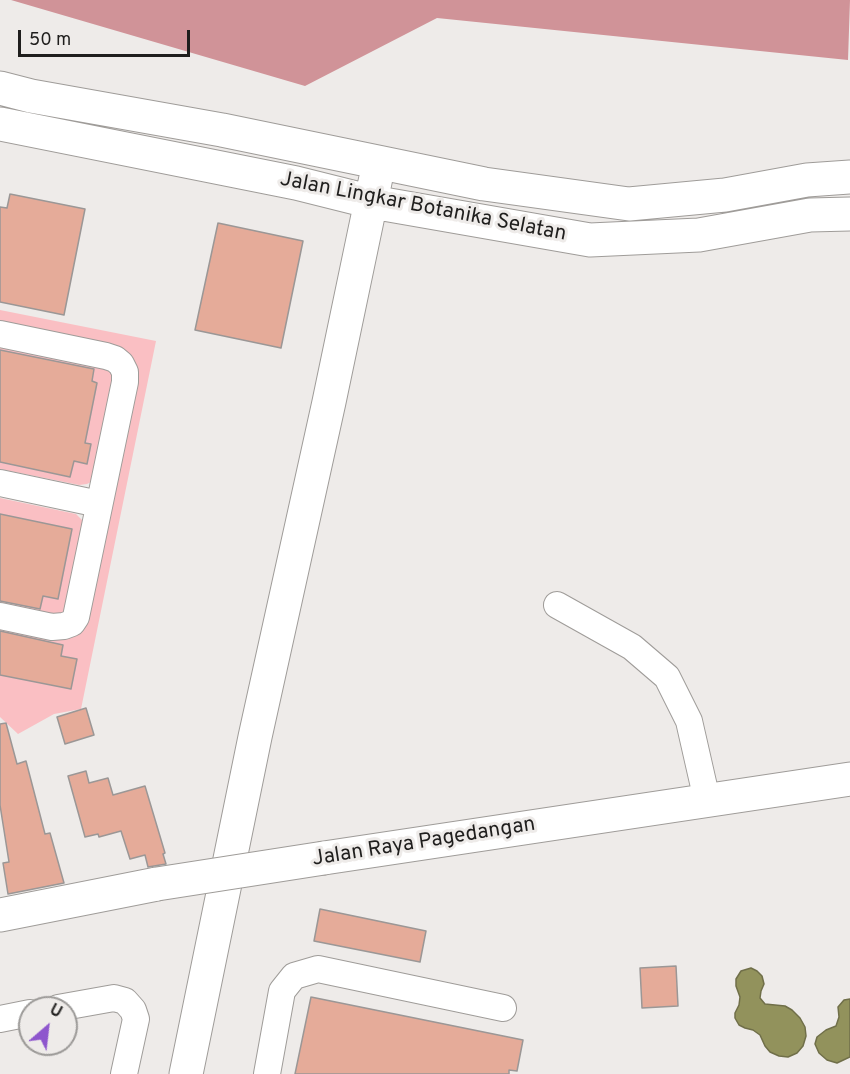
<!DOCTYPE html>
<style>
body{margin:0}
#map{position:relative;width:850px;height:1074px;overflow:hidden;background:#eeebe9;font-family:Overpass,sans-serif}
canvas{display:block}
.north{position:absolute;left:18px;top:996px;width:60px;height:60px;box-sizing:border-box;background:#eeebe9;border:2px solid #9b9997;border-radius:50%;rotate:28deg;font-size:16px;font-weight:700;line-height:24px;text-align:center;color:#1f1e1d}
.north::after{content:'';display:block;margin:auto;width:21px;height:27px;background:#8e56cd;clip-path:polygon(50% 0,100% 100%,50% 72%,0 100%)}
.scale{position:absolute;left:18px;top:30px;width:172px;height:27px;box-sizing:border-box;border:3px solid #1f1e1d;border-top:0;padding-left:8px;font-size:18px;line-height:21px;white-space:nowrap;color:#1f1e1d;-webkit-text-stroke:4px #eeebe9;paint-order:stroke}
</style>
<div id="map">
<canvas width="850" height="1074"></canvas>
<div class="north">U</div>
<div class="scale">50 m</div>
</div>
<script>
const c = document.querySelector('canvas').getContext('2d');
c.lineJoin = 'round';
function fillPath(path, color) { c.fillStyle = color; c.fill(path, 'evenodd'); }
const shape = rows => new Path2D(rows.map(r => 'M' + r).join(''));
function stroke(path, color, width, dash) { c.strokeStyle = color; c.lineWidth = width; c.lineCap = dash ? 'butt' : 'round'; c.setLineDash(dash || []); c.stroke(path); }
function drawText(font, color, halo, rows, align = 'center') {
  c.font = font + ' Overpass,sans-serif'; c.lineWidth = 6; c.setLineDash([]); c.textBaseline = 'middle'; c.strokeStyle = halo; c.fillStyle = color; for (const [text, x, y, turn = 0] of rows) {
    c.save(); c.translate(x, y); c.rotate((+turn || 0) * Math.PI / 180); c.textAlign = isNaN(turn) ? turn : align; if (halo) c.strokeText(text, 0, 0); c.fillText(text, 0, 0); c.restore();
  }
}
const green = shape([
 [0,310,156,341,81,709,54,714,18,734,0,717,0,627,56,638,136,382,0,323],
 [0,345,109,370,114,377,91,482,87,484,79,485,0,469],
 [0,498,76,514,84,522,66,611,62,614,55,616,0,604]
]);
const forest = shape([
 [11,0,850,0,848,60,437,18,305,86]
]);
const water = shape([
 [751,968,757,971,762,976,764,984,761,991,760,998,765,1004,785,1006,792,1010,800,1018,805,1027,806,1036,803,1046,797,1053,788,1057,779,1056,770,1052,765,1046,760,1035,753,1030,745,1028,739,1025,735,1018,735,1013,739,1005,740,997,736,986,736,979,741,971,751,968],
 [850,999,850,1057,837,1063,827,1060,819,1053,815,1044,817,1037,826,1030,836,1026,839,1017,838,1007,844,1000,850,999]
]);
const building = shape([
 [10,194,85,209,64,315,0,302,0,207,7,208,10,194],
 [218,223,303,241,281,348,195,330,218,223],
 [0,350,94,369,92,381,97,383,85,443,91,444,87,464,74,461,70,477,0,462,0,350],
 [0,514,72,529,58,599,43,596,40,609,0,601,0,514],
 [0,631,63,645,61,656,77,659,71,689,0,675,0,631],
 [86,708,94,735,65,744,57,717,86,708],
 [6,723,17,764,26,761,45,834,50,833,64,883,8,894,3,863,9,862,0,805,0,724,6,723],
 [86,771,89,783,108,778,113,795,145,786,165,853,163,854,166,864,148,867,145,855,130,859,121,831,99,837,98,834,85,837,68,776,86,771],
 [320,909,426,931,420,962,314,941,320,909],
 [676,966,678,1006,642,1008,640,968,676,966],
 [311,997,523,1040,517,1071,509,1070,509,1074,295,1074,311,997]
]);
const minor = shape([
 [0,334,106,356,115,359,121,364,125,372,125,382,76,617,72,623,64,626,52,627,0,616],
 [0,483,99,504],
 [557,605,632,647,667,677,689,721,707,800],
 [58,1008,114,998,125,1001,133,1010,136,1019,124,1074],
 [0,1019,30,1013],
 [267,1074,282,991,294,976,318,969,503,1008]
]);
const tertiary = shape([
 [0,88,31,96,222,130,484,184,629,204,725,195,807,180,850,177],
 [0,124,296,183,372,202,590,240,699,235,810,215,850,214],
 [324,858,850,779],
 [0,915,157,884],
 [186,1074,255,737,329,402,379,163]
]);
const tertiaryBridge = shape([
 [157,884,324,858]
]);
const streetNames = [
 ["Jalan Lingkar Botanika Selatan",423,208,11],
 ["Jalan Raya Pagedangan",424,843,-9]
];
fillPath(green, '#fabfc3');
fillPath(forest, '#d09398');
fillPath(water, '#92925c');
stroke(water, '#706f49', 1.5);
fillPath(building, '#e5ab99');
stroke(building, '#9b9796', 1.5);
stroke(minor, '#9f9c99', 28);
stroke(tertiary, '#9f9c99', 35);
stroke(minor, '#fff', 26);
stroke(tertiary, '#fff', 33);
stroke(tertiaryBridge, '#9f9c99', 35, []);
stroke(tertiaryBridge, '#fff', 33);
drawText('21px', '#1f1e1d', '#eeebe9', streetNames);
</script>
